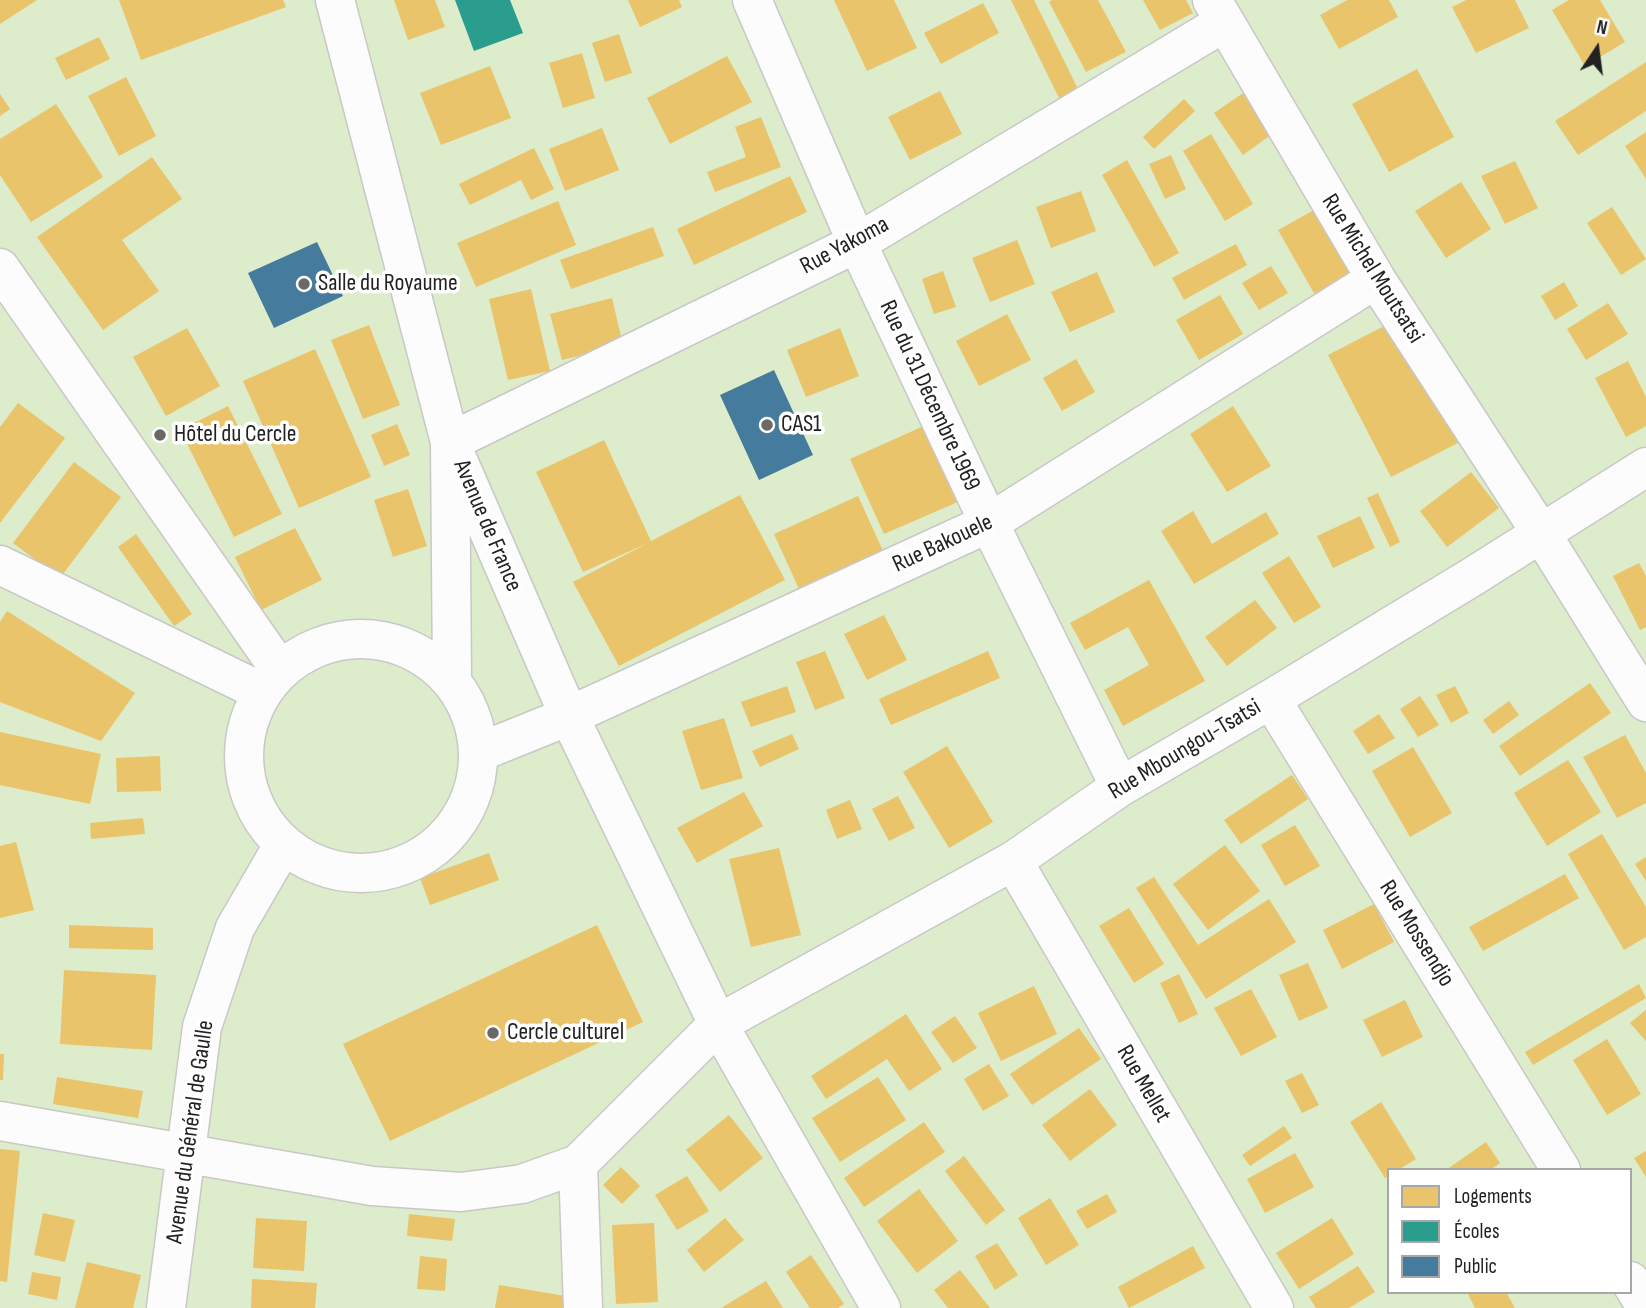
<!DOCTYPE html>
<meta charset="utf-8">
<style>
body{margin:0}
#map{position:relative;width:1646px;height:1308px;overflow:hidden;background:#f0eeeb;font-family:"Sofia Sans Condensed",sans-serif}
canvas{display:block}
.legend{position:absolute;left:1387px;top:1168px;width:245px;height:126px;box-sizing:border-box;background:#fff;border:2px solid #a7a7a7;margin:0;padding:9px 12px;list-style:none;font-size:21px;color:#222}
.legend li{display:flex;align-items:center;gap:14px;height:35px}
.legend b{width:35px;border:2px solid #a7a7a7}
.north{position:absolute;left:1562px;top:14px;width:70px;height:70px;-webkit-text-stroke:5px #fff;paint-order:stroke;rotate:13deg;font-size:19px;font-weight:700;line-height:28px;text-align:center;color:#222}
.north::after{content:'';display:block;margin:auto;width:24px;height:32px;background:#222;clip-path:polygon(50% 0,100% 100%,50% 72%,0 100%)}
</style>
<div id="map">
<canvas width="1646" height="1308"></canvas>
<ul class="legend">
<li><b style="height:19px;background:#e9c46a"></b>Logements</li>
<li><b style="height:19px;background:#2a9d8f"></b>Écoles</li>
<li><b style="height:19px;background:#457b9d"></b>Public</li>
</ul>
<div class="north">N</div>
</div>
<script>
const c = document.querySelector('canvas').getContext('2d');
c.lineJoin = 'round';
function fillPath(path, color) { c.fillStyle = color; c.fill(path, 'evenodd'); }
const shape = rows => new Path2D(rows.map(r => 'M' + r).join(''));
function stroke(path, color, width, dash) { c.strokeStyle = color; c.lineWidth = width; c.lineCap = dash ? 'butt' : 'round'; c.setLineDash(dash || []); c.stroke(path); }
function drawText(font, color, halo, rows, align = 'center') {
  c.font = font + ' "Sofia Sans Condensed",sans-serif'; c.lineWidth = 7; c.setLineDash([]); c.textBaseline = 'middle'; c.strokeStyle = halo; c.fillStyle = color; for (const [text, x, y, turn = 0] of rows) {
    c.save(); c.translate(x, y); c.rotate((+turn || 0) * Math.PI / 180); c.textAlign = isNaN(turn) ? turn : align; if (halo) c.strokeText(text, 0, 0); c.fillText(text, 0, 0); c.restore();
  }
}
const grass = shape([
 [0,0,1646,0,1646,1308,0,1308],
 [1389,1170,1630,1170,1630,1292,1389,1292]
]);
const homes = shape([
 [0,0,37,0,0,24],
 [119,0,283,0,286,7,141,60],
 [394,0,435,0,445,27,408,40],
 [628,0,679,0,682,7,640,27],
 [834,0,894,0,917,48,867,71],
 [1011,0,1034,0,1078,89,1059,98],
 [1052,0,1098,0,1126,52,1086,72,1049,2],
 [1143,0,1186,0,1193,13,1160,30],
 [1347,0,1389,0,1398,17,1339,49,1320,15],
 [1466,0,1515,0,1529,28,1476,53,1452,7],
 [1569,0,1600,0,1625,42,1585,66,1552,10],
 [983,3,999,33,941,64,924,33],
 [619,34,632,73,605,82,592,43],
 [99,37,110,59,66,80,55,58],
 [582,53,595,98,563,108,549,63],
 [727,56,752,102,670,144,647,98],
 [1646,62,1646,111,1578,155,1555,121],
 [490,66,511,118,441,145,420,93],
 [1417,69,1454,137,1389,172,1352,104],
 [126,77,156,136,119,156,88,96],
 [1252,87,1282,127,1243,155,1214,113],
 [940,91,962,134,910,160,888,117],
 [0,94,10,109,0,116],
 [1184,99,1195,111,1154,149,1143,137],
 [56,104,103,177,31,222,0,175,0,139],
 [761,117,781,167,715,192,707,172,746,157,735,127],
 [602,128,619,170,565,191,549,149],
 [1646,132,1646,179,1625,146],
 [1211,134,1253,204,1225,221,1183,151],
 [534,148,554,189,531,200,521,180,470,205,459,184],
 [1171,155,1186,189,1165,199,1149,164],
 [152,157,182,199,122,240,159,291,103,330,37,237],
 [1127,160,1179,253,1154,267,1102,175],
 [1515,161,1538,208,1505,224,1481,176],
 [790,176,807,212,694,265,677,229],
 [1461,182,1491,229,1446,258,1415,211],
 [1081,191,1096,231,1051,248,1036,207],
 [558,201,576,245,476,287,457,243],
 [1323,205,1360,269,1315,295,1278,230],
 [1612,207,1646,259,1621,275,1587,223],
 [653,227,664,256,571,289,560,260],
 [1017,240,1035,284,990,302,972,258],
 [1236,244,1247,265,1184,300,1172,278],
 [1271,266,1288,293,1259,310,1242,283],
 [943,271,956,307,934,314,922,279],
 [1097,272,1115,312,1070,332,1051,292],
 [1564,282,1578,306,1555,320,1541,296],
 [531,289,550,371,508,380,489,299],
 [1220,295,1243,334,1199,360,1176,320],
 [612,298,623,345,562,360,550,314],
 [1608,303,1628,334,1586,360,1567,329],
 [1007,314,1031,360,979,386,956,341],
 [1394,321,1458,443,1391,477,1328,355],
 [369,325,400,405,363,419,331,340],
 [187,328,220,386,166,416,133,357],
 [840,328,859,376,806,397,787,350],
 [315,349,371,477,299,508,243,381],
 [1076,359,1095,392,1062,411,1043,378],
 [1628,361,1646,397,1646,426,1626,437,1595,378],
 [18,403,65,438,0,523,0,427],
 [228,406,282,514,234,537,180,430],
 [1233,406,1271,466,1227,492,1190,434],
 [397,424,410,455,384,466,371,435],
 [926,425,960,501,884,534,850,459],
 [604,440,651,541,740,495,785,580,619,666,573,582,648,543,583,572,536,472],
 [74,462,121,497,60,578,13,543],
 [1471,472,1499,508,1447,547,1420,511],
 [408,489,427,546,393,557,374,500],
 [1378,493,1400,542,1390,547,1367,498],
 [858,496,883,551,799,589,774,534],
 [1193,511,1212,544,1266,512,1279,534,1194,584,1161,531],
 [1360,516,1375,548,1333,568,1317,536],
 [295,528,322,580,261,610,235,557],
 [136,534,192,614,174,626,118,547],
 [1289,556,1321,607,1294,623,1262,573],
 [1639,563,1646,576,1646,627,1640,630,1613,576],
 [1149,580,1205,681,1123,726,1104,690,1149,665,1128,627,1085,650,1070,623],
 [1255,600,1277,628,1227,666,1205,637],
 [7,611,135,693,101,741,0,702,0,622],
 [884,615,907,660,867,680,844,634],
 [825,651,845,698,815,710,796,662],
 [988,651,1000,678,891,725,879,699],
 [1590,683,1611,713,1520,776,1499,746],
 [787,686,796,712,751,727,741,702],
 [1455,686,1469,713,1451,723,1436,695],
 [1420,696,1439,725,1418,737,1400,709],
 [1509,701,1519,715,1493,734,1483,720],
 [1379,714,1395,738,1368,754,1353,731],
 [724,718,743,778,701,790,682,731],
 [0,732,101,754,90,804,0,785],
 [792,734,799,749,760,767,752,751],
 [1625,735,1646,773,1646,803,1617,818,1583,757],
 [947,746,993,822,949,848,903,772],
 [1413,747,1452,813,1410,837,1372,771],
 [160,756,161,791,117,792,116,758],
 [1568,760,1601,812,1547,846,1514,793],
 [1292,775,1308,799,1241,844,1224,820],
 [744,792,763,826,697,863,677,828],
 [898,796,915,828,889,841,872,809],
 [850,800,862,829,837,839,826,810],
 [143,818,145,834,91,839,90,823],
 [1295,825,1320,866,1285,886,1261,845],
 [1602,834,1646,907,1646,937,1624,950,1568,854],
 [16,842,34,910,0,918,0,846],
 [1225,845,1260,891,1208,930,1173,884],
 [779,848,801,935,751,947,729,859],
 [489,853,499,880,430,905,420,878],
 [1646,857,1646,881,1635,864],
 [1565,874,1579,898,1483,951,1469,927],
 [1154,877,1198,945,1269,899,1296,942,1206,999,1136,888],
 [1374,904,1394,942,1342,969,1323,930],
 [1129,908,1164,964,1134,983,1099,926],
 [69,925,153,928,153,950,69,948],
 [597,925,643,1022,390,1141,343,1044],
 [1308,963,1328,1008,1299,1021,1279,975],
 [64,970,156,975,152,1050,60,1044],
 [1179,974,1198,1014,1179,1023,1160,983],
 [1639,984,1646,998,1533,1065,1525,1052],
 [1034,986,1057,1034,1001,1061,978,1013],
 [1251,989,1277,1037,1241,1056,1214,1008],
 [1405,1000,1423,1037,1382,1057,1363,1020],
 [1646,1010,1646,1041,1630,1023],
 [906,1014,942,1069,909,1091,887,1059,826,1099,811,1076],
 [955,1016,977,1048,953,1063,931,1032],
 [1079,1028,1101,1059,1032,1105,1010,1074],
 [1607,1039,1641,1094,1607,1115,1573,1060],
 [0,1054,4,1054,3,1080,0,1080],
 [989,1064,1009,1096,983,1111,964,1079],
 [1302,1073,1319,1105,1302,1113,1285,1081],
 [57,1077,143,1091,138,1118,53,1104],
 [878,1077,906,1120,840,1162,812,1118],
 [1090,1089,1117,1125,1070,1161,1042,1125],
 [1381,1102,1416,1159,1398,1170,1389,1170,1389,1176,1385,1178,1350,1122],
 [729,1115,763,1158,720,1192,686,1150],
 [924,1122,945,1152,864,1207,844,1178],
 [1284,1126,1292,1138,1250,1166,1242,1155],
 [1486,1142,1500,1163,1490,1170,1446,1170],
 [0,1149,20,1151,7,1282,0,1281],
 [1646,1151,1646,1177,1634,1158],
 [1295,1153,1314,1187,1265,1213,1247,1179],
 [964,1156,1005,1210,986,1225,945,1171],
 [621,1167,640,1186,622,1204,603,1185],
 [687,1176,709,1211,677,1230,655,1195],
 [919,1189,958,1241,917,1273,877,1221],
 [1107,1194,1117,1212,1087,1229,1076,1211],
 [1050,1198,1079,1245,1046,1265,1018,1218],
 [43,1213,75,1220,65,1262,34,1255],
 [409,1214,455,1219,452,1241,407,1236],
 [256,1218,307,1221,304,1271,253,1268],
 [725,1218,744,1240,704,1272,687,1250],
 [1332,1218,1354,1254,1299,1289,1276,1253],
 [654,1223,658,1302,616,1304,612,1225],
 [997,1243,1018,1275,995,1290,975,1256],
 [1193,1246,1205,1268,1129,1308,1118,1287],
 [811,1255,844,1304,838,1308,810,1308,786,1272],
 [420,1256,447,1259,445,1291,417,1289],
 [87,1262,141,1275,133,1308,75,1308],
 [1358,1266,1375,1292,1349,1308,1316,1308,1309,1297],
 [960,1270,990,1308,948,1308,934,1290],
 [32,1272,61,1277,57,1300,28,1294],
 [252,1279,317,1283,315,1308,251,1308],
 [766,1281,783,1308,721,1308],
 [499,1285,572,1297,570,1308,495,1308],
 [1467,1292,1506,1292,1515,1308,1475,1308]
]);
const schools = shape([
 [455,0,510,0,523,33,474,51]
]);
const public = shape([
 [317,242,343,296,274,328,248,273],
 [774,370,813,455,759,480,720,395]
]);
const minor = shape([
 [335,0,450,442,569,716,718,1024,881,1308],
 [752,0,857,243,989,523,1120,787],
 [1212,0,1376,279,1541,533,1646,702],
 [0,268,280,670],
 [0,565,262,692],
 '244 756a117 117 0 1 1 234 0a117 117 0 1 1-234 0Z',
 [452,679,450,442,857,243,1225,22],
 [1271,699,1561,1170],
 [480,752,569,716,989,523,1376,279],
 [1013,861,1274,1308],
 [0,1121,372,1186,461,1192,522,1184,578,1164,718,1024,1013,861,1120,787,1271,699,1472,577,1646,467],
 [578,1164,583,1308],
 [1630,1281,1646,1307],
 [166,1308,202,1027,235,928,282,847]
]);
const markers = [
 [304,284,7,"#6a6968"],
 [767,425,7,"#6a6968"],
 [160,435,7,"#6a6968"],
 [493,1033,7,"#6a6968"]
];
const streetNames = [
 ["Rue Yakoma",845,246,-28],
 ["Rue Michel Moutsatsi",1372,269,58],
 ["Rue du 31 Décembre 1969",929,396,65],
 ["Avenue de France",487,526,67],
 ["Rue Bakouele",943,544,-25],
 ["Rue Mboungou-Tsatsi",1185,750,-31],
 ["Rue Mossendjo",1416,934,58],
 ["Rue Mellet",1143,1084,60],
 ["Avenue du Général de Gaulle",191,1132,-82]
];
const poiNames = [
 ["Salle du Royaume",318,284],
 ["CAS1",781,425],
 ["Hôtel du Cercle",174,435],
 ["Cercle culturel",507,1033]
];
fillPath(grass, '#ddeccb');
fillPath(homes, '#e9c46a');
fillPath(schools, '#2a9d8f');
fillPath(public, '#457b9d');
stroke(minor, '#c9c8c7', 41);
stroke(minor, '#fdfcfc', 38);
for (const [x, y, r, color] of markers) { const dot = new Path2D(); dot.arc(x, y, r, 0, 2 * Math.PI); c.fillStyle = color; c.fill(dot); stroke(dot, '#fff', 2.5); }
drawText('24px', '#222', '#fff', streetNames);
drawText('24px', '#222', '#fff', poiNames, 'left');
</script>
